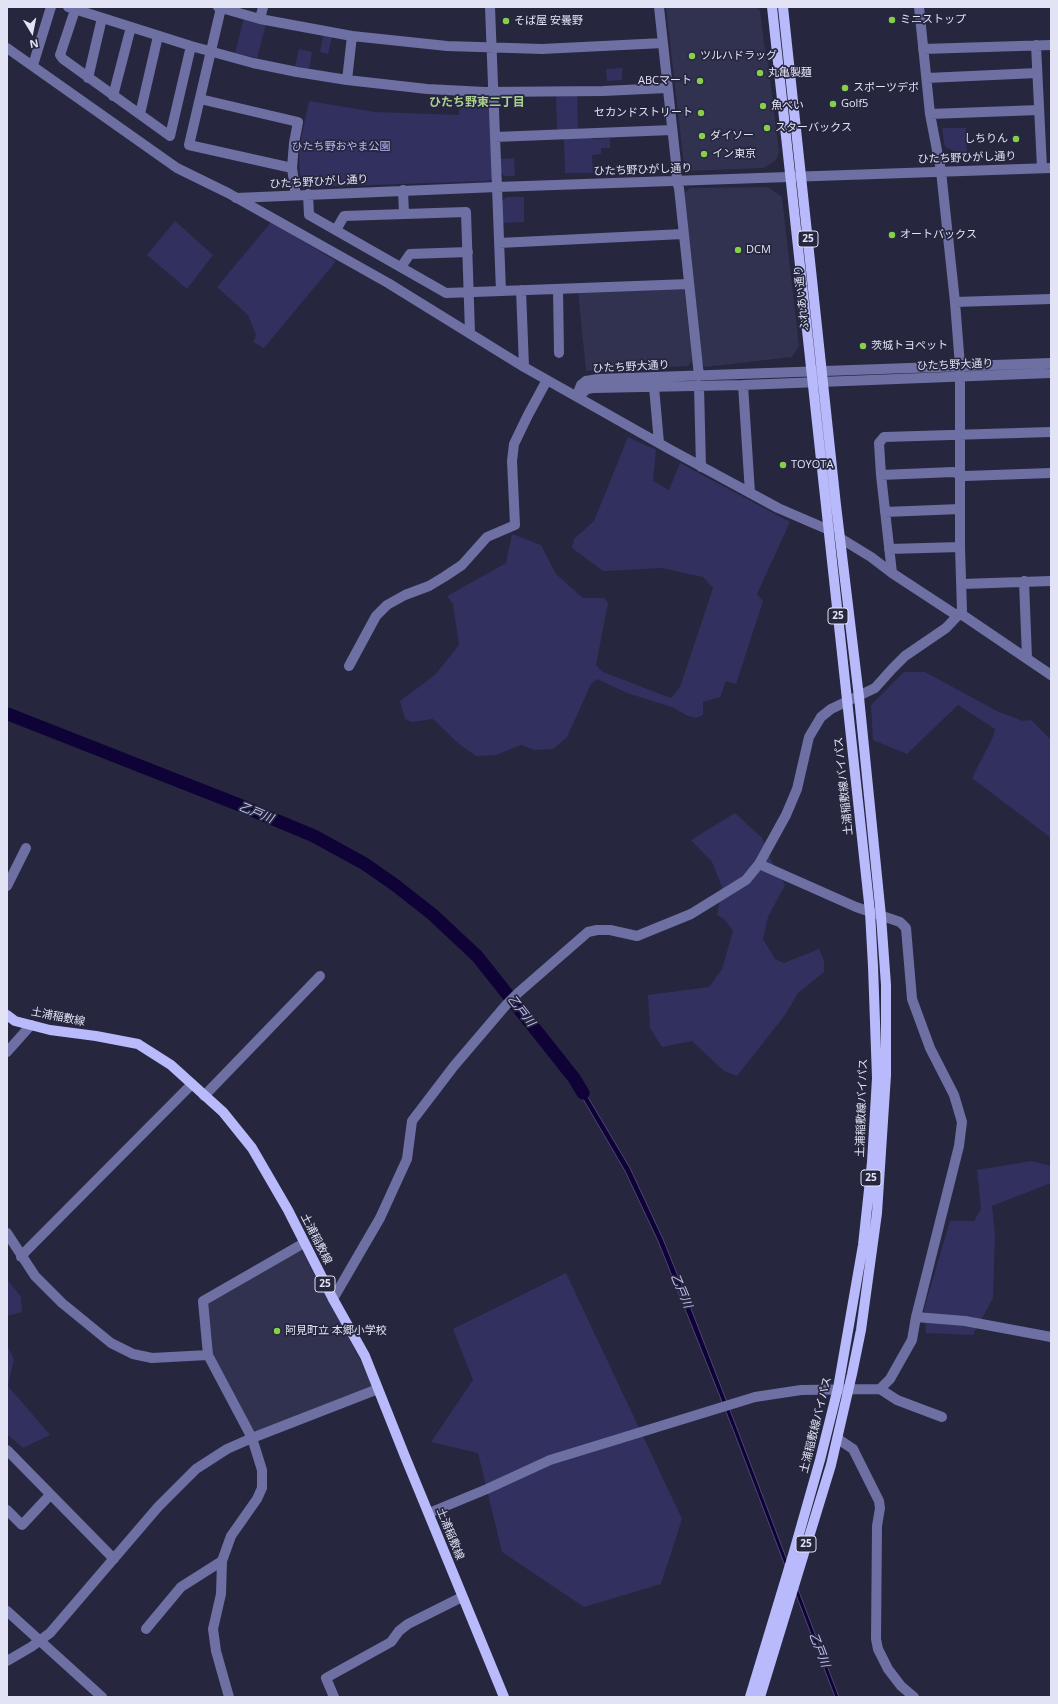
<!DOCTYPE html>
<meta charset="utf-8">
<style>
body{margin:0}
#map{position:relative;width:1058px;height:1704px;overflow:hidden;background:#26263f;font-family:"Open Sans",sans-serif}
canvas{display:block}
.frame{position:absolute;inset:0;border:8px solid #e2e3f4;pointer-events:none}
.north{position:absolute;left:12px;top:12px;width:40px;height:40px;-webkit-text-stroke:3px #26263f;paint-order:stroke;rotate:170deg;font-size:11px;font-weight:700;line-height:16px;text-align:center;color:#e2e3f4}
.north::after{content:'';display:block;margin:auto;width:14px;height:18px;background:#e2e3f4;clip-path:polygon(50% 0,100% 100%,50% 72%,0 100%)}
</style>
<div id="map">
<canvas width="1058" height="1704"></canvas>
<div class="frame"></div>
<div class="north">N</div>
</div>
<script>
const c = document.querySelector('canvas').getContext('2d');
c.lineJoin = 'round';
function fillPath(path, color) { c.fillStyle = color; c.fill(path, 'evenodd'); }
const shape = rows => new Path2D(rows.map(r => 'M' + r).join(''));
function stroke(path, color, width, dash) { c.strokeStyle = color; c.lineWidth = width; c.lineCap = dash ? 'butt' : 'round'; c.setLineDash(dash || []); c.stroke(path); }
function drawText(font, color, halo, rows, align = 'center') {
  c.font = font + ' "Open Sans","Noto Sans JP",sans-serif'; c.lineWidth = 3.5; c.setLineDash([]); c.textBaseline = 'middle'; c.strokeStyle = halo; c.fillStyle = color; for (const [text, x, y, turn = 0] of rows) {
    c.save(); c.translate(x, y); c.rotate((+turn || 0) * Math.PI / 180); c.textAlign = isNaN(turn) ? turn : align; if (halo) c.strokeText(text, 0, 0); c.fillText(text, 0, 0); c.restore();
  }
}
const built = shape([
 [666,7,756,7,760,11,764,43,768,63,779,152,777,158,772,163,763,168,688,171,684,166],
 [768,187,782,197,799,346,792,357,705,367,702,362,684,194,690,188],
 [684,287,692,360,688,366,586,371,578,292],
 [298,1250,303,1252,361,1361,373,1388,261,1432,252,1430,212,1353,207,1303]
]);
const green = shape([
 [244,18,266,24,257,58,235,53],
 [323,36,332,37,328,54,320,52],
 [299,49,312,52,309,69,295,66],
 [622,68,622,80,607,81,606,69],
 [577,93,578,130,557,130,556,94],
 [461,94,487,96,490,99,493,177,489,181,312,187,300,175,299,148,309,101,375,112,459,115],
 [942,128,966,128,967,153,960,154,945,147],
 [592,137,592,139,610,138,610,148,601,148,601,154,592,155,593,173,565,173,564,138],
 [514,158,515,176,504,176,501,172,500,159],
 [506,197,524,197,524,222,503,223,501,202],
 [175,221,213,255,187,289,147,255],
 [271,222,336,261,264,348,253,342,256,335,248,315,217,287],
 [628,437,656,450,653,481,669,490,680,463,790,522,757,594,763,601,736,684,726,681,720,697,703,702,703,715,696,718,686,715,672,707,627,693,597,679,591,684,567,737,553,749,535,750,521,745,496,755,476,756,459,744,433,719,412,722,405,719,400,701,435,675,459,645,453,604,447,596,506,563,512,534,541,545,556,574,583,598,604,598,608,603,596,665,603,672,671,698,680,687,713,588,703,577,662,568,603,571,572,548,574,539,594,521],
 [904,672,925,672,997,711,1023,721,1031,720,1051,740,1051,838,972,778,993,737,995,729,958,705,907,754,873,740,871,705],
 [735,813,762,838,773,864,785,885,768,917,763,939,775,959,784,963,819,949,824,961,824,972,798,993,785,1015,737,1076,724,1071,692,1041,662,1047,650,1028,648,995,709,987,722,969,733,931,724,919,717,915,722,887,712,862,691,840],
 [1031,1161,1051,1166,1051,1183,992,1206,995,1234,993,1298,973,1335,926,1333,924,1309,950,1221,974,1221,981,1209,977,1170],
 [566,1273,682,1519,661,1584,584,1607,502,1552,478,1453,431,1442,473,1380,453,1329],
 [7,1279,21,1297,22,1312,7,1316],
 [7,1345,14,1359,8,1386,50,1435,23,1448,7,1434]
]);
const water = shape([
 [576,1077,630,1168,663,1239,690,1306,738,1431,839,1697,835,1697,734,1432,658,1241,625,1171,572,1080,576,1077]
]);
const river = shape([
 [8,714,242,806,314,836,365,864,395,885,432,914,477,956,574,1078,583,1093]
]);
const minor = shape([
 [68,7,191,46,253,63,297,72,347,80,427,89,485,92,603,91,667,88],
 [218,7,260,19,352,36,447,46,542,49,663,43],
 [490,7,501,291,689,284],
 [659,7,677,172,676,180,679,188,699,376],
 [221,8,189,145,292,168],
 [75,10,60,55,63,59,170,136,191,46],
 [260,19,263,7],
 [1036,45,1042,168],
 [7,48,177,168,228,193,388,283,524,367,671,450,778,508,829,530],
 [923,49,1051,45],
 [33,65,51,7],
 [88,78,102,18],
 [927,78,1037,73],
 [347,80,352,36],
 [113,96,131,27],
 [200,99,298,122,294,143,292,168,295,189,295,195],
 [140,114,158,36],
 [930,114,1039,110],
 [495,137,672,130],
 [403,190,404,214],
 [308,194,309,215,446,293,501,291],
 [236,198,497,187,1051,168],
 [336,230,344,216,466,212,470,333],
 [499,243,683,234],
 [401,267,410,254,468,252],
 [558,289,559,353],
 [521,290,524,367],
 [955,302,1051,299],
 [743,385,750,493],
 [699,386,701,467],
 [654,387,659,443],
 [578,397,579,390,581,385,586,381,598,379,1051,363],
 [578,397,587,389,593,388,743,385,1051,373],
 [881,475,953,472,965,476,1051,473],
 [885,512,960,509],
 [840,538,871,557,892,573,953,613,964,616,1051,675],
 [889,549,960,547],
 [892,573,881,475,879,443,884,437,1051,432],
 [1024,581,1027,658],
 [962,584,1051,581],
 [349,666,376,616,387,605,405,595,429,586,444,577,462,565,487,537,515,525,512,461,514,444,528,415,547,380],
 [7,886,26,848],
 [7,1052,31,1025],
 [204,1096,320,976],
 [7,1233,35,1276,62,1303,111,1343,133,1354,152,1358,208,1355],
 [21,1257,26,1251,192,1084],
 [333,1299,380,1218,407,1159,412,1121,454,1066,506,1005,518,993,588,932,597,930,610,930,637,936,691,914,746,880,759,864,786,815,797,789,809,737,821,717,831,709,875,688,892,669,905,656,946,628,962,611,960,547,960,366,955,302,941,171,930,114,919,7],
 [916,1317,965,1321,1051,1337],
 [880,1389,897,1400,942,1417],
 [838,1439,853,1449,879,1501,880,1508,877,1526,876,1639,878,1649,888,1669,901,1686,914,1697],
 [7,1450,114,1559],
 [7,1510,22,1525,50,1495],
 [429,1513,487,1489,550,1460,755,1397,801,1390,880,1389,890,1379,912,1340,916,1317,959,1146,962,1122,954,1095,930,1048,912,999,906,928,900,922,856,907,759,864],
 [7,1611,102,1697],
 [146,1629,181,1587,222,1561],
 [7,1661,31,1647,50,1633,158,1507,196,1469,227,1449,252,1438,378,1389],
 [229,1697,216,1651,213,1629,221,1594,222,1561,231,1536,257,1499,262,1488,262,1470,252,1438,208,1355,203,1301,304,1243],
 [334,1697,326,1678,391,1642,399,1631,408,1624,462,1597]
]);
const major = shape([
 [7,1015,15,1021,50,1030,96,1036,138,1044,171,1065,223,1112,252,1148,288,1210,333,1299,365,1356,404,1454,504,1697],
 [750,1697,793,1555,820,1460,838,1388,863,1245,872,1162,877,1078,873,966,870,912,772,7],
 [760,1697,831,1465,852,1374,861,1330,877,1213,886,1075,886,985,881,916,859,697,836,505,783,7]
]);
const markers = [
 [892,20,4,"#88cf49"],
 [506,21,4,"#88cf49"],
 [692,56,4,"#88cf49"],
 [760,73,4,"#88cf49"],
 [700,81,4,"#88cf49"],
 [845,88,4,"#88cf49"],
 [833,104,4,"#88cf49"],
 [763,106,4,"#88cf49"],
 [701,113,4,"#88cf49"],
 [767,128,4,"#88cf49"],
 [702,136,4,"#88cf49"],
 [1016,139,4,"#88cf49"],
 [704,154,4,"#88cf49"],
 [892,235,4,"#88cf49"],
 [738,250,4,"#88cf49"],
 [863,346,4,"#88cf49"],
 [783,465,4,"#88cf49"],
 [277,1331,4,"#88cf49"]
];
const shields = [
 [808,239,20],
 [838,616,20],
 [871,1178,20],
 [325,1284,20],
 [806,1544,20]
];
const shieldNames = [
 ["25",808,239],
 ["25",838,616],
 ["25",871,1178],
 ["25",325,1284],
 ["25",806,1544]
];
const poiNames = [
 ["ミニストップ",900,20],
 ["そば屋 安曇野",514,21],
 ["ツルハドラッグ",700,56],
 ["丸亀製麺",768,73],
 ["ABCマート",692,81,"right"],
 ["スポーツデポ",853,88],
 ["Golf5",841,104],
 ["魚べい",771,106],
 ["セカンドストリート",693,113,"right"],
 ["スターバックス",775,128],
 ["ダイソー",710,136],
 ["しちりん",1008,139,"right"],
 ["イン東京",712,154],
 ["オートバックス",900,235],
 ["DCM",746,250],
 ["茨城トヨペット",871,346],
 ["TOYOTA",791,465],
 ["阿見町立 本郷小学校",285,1331]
];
const parkNames = [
 ["ひたち野おやま公園",341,147]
];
const streetNames = [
 ["ひたち野ひがし通り",967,158,-2],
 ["ひたち野ひがし通り",643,170,-2],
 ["ひたち野ひがし通り",319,182,-3],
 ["ふれあい通り",802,298,-96],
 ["ひたち野大通り",955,365,-2],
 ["ひたち野大通り",631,367,-3],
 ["土浦稲敷線バイパス",844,786,-96],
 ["土浦稲敷線",58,1017,11],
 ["土浦稲敷線バイパス",862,1108,-88],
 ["土浦稲敷線",316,1239,63],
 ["土浦稲敷線バイパス",816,1425,-76],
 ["土浦稲敷線",450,1534,68]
];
const neighbourhoodNames = [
 ["ひたち野東二丁目",477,103]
];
const waterNames = [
 ["乙戸川",256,813,22],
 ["乙戸川",521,1011,52],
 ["乙戸川",681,1291,67],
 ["乙戸川",819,1650,69]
];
fillPath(built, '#313150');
fillPath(green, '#32305e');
fillPath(water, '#0f0237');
stroke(water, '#4e4670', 1);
stroke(river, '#0f0237', 13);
stroke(minor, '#6e6fa3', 10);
stroke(major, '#b8bafb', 10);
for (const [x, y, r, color] of markers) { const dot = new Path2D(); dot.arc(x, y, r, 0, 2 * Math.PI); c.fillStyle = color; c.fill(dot); stroke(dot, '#26263f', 1.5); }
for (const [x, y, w] of shields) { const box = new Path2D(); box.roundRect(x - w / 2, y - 8, w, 16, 3); c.fillStyle = '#26263f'; c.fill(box); stroke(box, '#e2e3f4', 1); }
drawText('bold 10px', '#e2e3f4', null, shieldNames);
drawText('11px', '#e2e3f4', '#26263f', poiNames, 'left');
drawText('11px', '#b8baf9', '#26263f', parkNames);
drawText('11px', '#e2e3f4', '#26263f', streetNames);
drawText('bold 12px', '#a8d08c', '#26263f', neighbourhoodNames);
drawText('italic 12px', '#c3c5f0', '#26263f', waterNames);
</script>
